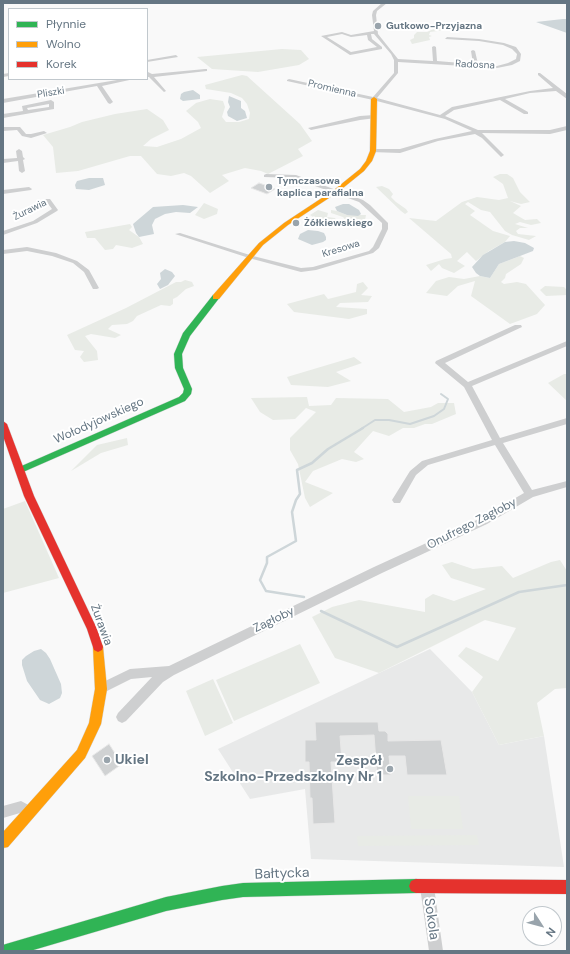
<!DOCTYPE html>
<meta charset="utf-8">
<style>
body{margin:0}
#map{position:relative;width:570px;height:954px;overflow:hidden;background:#f9f9f9;font-family:"DM Sans",sans-serif}
canvas{display:block}
.frame{position:absolute;inset:0;border:4px solid #657683;pointer-events:none}
.legend{position:absolute;left:8px;top:8px;width:140px;height:72px;box-sizing:border-box;background:#fff;border:1px solid #c1c8cd;margin:0;padding:5px 7px;list-style:none;font-size:12px;color:#657683}
.legend li{display:flex;align-items:center;gap:8px;height:20px}
.legend b{width:20px;border:1px solid #c1c8cd}
.north{position:absolute;left:522px;top:906px;width:40px;height:40px;box-sizing:border-box;background:#fff;border:1px solid #c1c8cd;border-radius:50%;rotate:126deg;font-size:11px;font-weight:700;line-height:16px;text-align:center;color:#657683}
.north::after{content:'';display:block;margin:auto;width:14px;height:18px;background:#99a4ac;clip-path:polygon(50% 0,100% 100%,50% 72%,0 100%)}
</style>
<div id="map">
<canvas width="570" height="954"></canvas>
<div class="frame"></div>
<ul class="legend">
<li><b style="height:5px;background:#30b455"></b>Płynnie</li>
<li><b style="height:5px;background:#ff9f0a"></b>Wolno</li>
<li><b style="height:5px;background:#e5322d"></b>Korek</li>
</ul>
<div class="north">N</div>
</div>
<script>
const c = document.querySelector('canvas').getContext('2d');
c.lineJoin = 'round';
function fillPath(path, color) { c.fillStyle = color; c.fill(path, 'evenodd'); }
const shape = rows => new Path2D(rows.map(r => 'M' + r).join(''));
function stroke(path, color, width, dash) { c.strokeStyle = color; c.lineWidth = width; c.lineCap = dash ? 'butt' : 'round'; c.setLineDash(dash || []); c.stroke(path); }
function drawText(font, color, halo, rows, align = 'center') {
  c.font = font + ' "DM Sans",sans-serif'; c.lineWidth = 4; c.setLineDash([]); c.textBaseline = 'middle'; c.strokeStyle = halo; c.fillStyle = color; for (const [text, x, y, turn = 0] of rows) {
    c.save(); c.translate(x, y); c.rotate((+turn || 0) * Math.PI / 180); c.textAlign = isNaN(turn) ? turn : align; if (halo) c.strokeText(text, 0, 0); c.fillText(text, 0, 0); c.restore();
  }
}
const built = shape([
 [430,649,472,692,499,745,544,736,564,867,311,859,305,789,250,799,218,749]
]);
const green = shape([
 [438,27,445,30,430,32,429,35,432,36,429,37,430,40,412,44,410,40,414,38,414,35,417,32,427,32],
 [282,49,301,50,309,59,299,65,258,72,212,69,197,57],
 [242,75,247,76,300,124,312,141,298,149,303,156,268,174,261,171,245,168,222,175,229,181,210,193,191,176,184,173,171,176,157,174,141,156,130,156,78,171,56,173,53,147,43,135,70,127,82,122,115,114,147,109,163,120,169,130,151,139,143,146,157,147,181,139,201,128,198,122,186,111,196,103,210,99,223,101,225,107,222,117,226,122,239,122,249,119,250,113,247,104,242,98,231,93,206,89,205,85],
 [500,174,507,174,513,178,520,192,530,202,521,204,510,201,521,206,513,213,525,220,537,219,541,223,531,225,520,222,515,224,528,228,520,228,516,231,518,234,536,236,529,240,512,235,505,231,490,212,481,210,468,202,465,204,475,211,470,215,493,231,510,236,505,242,489,251,476,261,467,252,457,261,465,266,454,273,442,268,439,264,431,271,426,265,445,259,452,258,451,254,409,218,436,221,462,202,477,197,499,200,508,198,503,184,493,177],
 [382,186,389,189,393,194,391,197,396,202,406,209,408,212,405,214,401,211,376,187],
 [204,203,218,209,217,214,204,219,195,215],
 [318,210,328,213,327,217,335,218,337,222,333,225,321,224,319,221,314,221,310,219,313,217,310,215],
 [331,210,337,211,347,215,366,215,365,220,347,222,343,217,331,213],
 [130,224,132,227,129,230,139,237,143,244,132,248,116,245,113,249,105,250,95,238,87,238,85,232],
 [520,256,524,258,521,264,506,274,505,278,501,282,504,284,517,282,526,284,545,305,537,314,510,324,471,296,475,281,458,286,447,296,426,293,436,281,449,277,464,279,480,276,490,278,499,264],
 [185,280,192,282,194,286,186,289,177,297,173,299,173,304,170,306,161,305,137,316,133,321,127,324,112,325,108,329,121,335,115,338,91,334,85,336,97,351,98,360,84,362,80,357,84,351,75,350,67,335,126,308,176,282,181,282],
 [363,282,368,288,361,295,372,296,368,302,340,303,336,307,367,309,367,314,349,319,294,312,287,304,324,294,328,299,356,292,357,284],
 [545,286,564,287,567,290,567,295,546,296,540,290],
 [354,357,362,363,336,372,351,381,328,387,291,385,287,377],
 [564,374,567,374,567,401,548,383],
 [307,397,309,406,331,405,336,398,388,399,404,412,431,407,438,403,454,403,456,414,432,424,425,424,414,428,403,428,389,436,373,431,354,452,364,459,356,462,342,459,313,471,305,482,333,493,310,507,305,498,298,464,290,450,290,438,316,412,306,408,295,419,273,420,260,412,251,398],
 [127,438,128,445,101,453,71,471,97,445],
 [25,501,59,578,3,593,3,509],
 [560,560,567,571,567,688,555,689,537,703,544,736,499,745,472,692,483,677,458,656,466,647,498,661,516,628,485,620,379,673,335,658,312,617,332,607,359,600,425,612,425,599,433,594,454,601,486,589,451,578,442,565,452,562,473,569,502,566,513,578,551,562],
 [300,644,320,683,234,721,216,680],
 [213,679,233,723,205,736,186,691],
 [408,796,459,796,463,829,411,829],
 [477,835,479,845,358,846,357,836]
]);
const water = shape([
 [567,19,567,33,536,22,563,19],
 [193,90,200,95,200,99,183,101,180,99,181,94,184,92],
 [229,96,241,101,241,108,245,111,247,118,237,121,228,116,227,112,230,107,228,102],
 [89,178,103,178,105,185,89,190,76,189,75,185,77,181],
 [343,204,349,204,359,210,361,214,358,216,347,215,337,211,335,207],
 [183,205,198,207,190,213,176,212,165,214,155,219,152,225,154,234,139,237,136,233,133,224,153,207],
 [308,230,318,231,324,233,326,237,326,240,323,242,312,245,298,239,300,234],
 [514,241,525,243,534,248,533,251,520,256,499,264,490,278,480,276,476,273,472,267,483,255,505,242],
 [165,269,172,272,175,276,168,285,160,289,157,284,161,279,160,273],
 [41,649,46,653,50,659,61,684,62,693,60,698,49,704,40,700,27,681,22,665,22,660,26,656,34,651]
]);
const streamFar1 = shape([
 [361,429,375,420,389,420,410,424,434,416,444,409,448,399,441,394]
]);
const stream = shape([
 [304,597,266,591,260,580,267,563,267,557,296,541,292,512,296,500,300,494,297,470,312,463,328,449,363,428],
 [321,611,397,647,519,592,567,585]
]);
const building = shape([
 [259,183,268,186,275,189,267,194,251,188,259,183],
 [315,722,378,722,379,731,385,731,388,734,388,741,441,740,447,775,407,775,405,756,389,756,391,775,377,775,374,735,340,736,342,762,331,762,335,823,313,824,312,798,310,798,309,762,305,762,305,740,316,740,315,722],
 [109,744,122,764,105,776,92,756,109,744]
]);
const street = shape([
 [382,3,387,3,377,11,376,15,378,34,398,59,433,61,432,47,434,46,436,47,437,61,473,64,471,51,473,50,475,51,478,64,497,66,508,63,516,59,517,54,512,49,503,45,479,41,445,39,447,37,479,39,504,43,516,47,521,54,520,61,512,65,497,68,398,62,398,73,377,98,440,115,452,107,530,91,553,88,538,75,538,73,540,73,567,94,567,99,556,91,530,93,505,99,528,112,528,114,524,114,500,100,454,110,445,116,478,130,550,130,567,126,567,130,550,134,482,133,504,155,501,157,482,138,475,134,438,141,400,153,371,152,370,151,373,149,400,149,435,139,472,131,445,119,373,100,287,81,287,80,289,79,373,97,394,73,394,60,391,54,374,34,371,34,372,39,382,47,382,49,350,55,321,36,342,32,351,35,374,31,372,15,373,11,382,3],
 [342,34,351,37,367,35,368,40,377,47,351,52,327,37,342,34],
 [176,55,178,57,147,62,147,60,176,55],
 [205,69,207,69,207,71,154,77,166,91,164,92,149,77,147,77,148,72,152,74,205,69],
 [9,73,9,76,3,77,3,74,9,73],
 [123,79,134,79,102,86,113,102,110,104,108,103,97,86,3,103,3,99,123,79],
 [51,100,54,102,54,109,3,118,3,114,23,111,22,106,51,100],
 [49,104,49,107,28,110,27,108,49,104],
 [374,115,376,116,376,118,360,120,311,130,308,128,360,116,374,115],
 [3,127,20,127,26,134,31,134,44,131,47,133,31,138,22,136,17,130,3,131,3,127],
 [19,149,22,151,23,157,25,159,23,160,25,171,22,173,19,171,18,161,3,163,3,159,17,158,16,151,19,149],
 [266,174,296,175,363,200,370,205,388,223,388,229,379,248,373,253,316,270,301,272,249,258,175,234,180,233,253,256,301,268,313,267,369,251,373,247,382,229,382,223,359,202,293,178,264,177,264,175,266,174],
 [29,187,32,189,31,190,3,194,3,190,29,187],
 [46,199,50,199,58,210,57,211,37,223,3,235,3,231,33,221,52,209,45,200,46,199],
 [27,247,56,253,77,261,89,270,99,288,97,289,93,289,84,272,73,263,52,256,27,251,3,254,3,250,27,247],
 [515,325,521,325,522,327,445,363,468,382,567,341,567,346,472,386,500,438,567,418,567,424,503,443,532,490,567,481,567,487,533,497,487,524,382,573,174,675,163,682,126,721,122,723,118,721,116,717,118,713,152,677,131,679,101,694,97,693,95,689,97,685,130,669,169,666,374,567,481,518,524,493,495,445,428,465,416,475,400,503,394,503,392,500,410,471,422,461,492,440,464,387,435,363,436,361,515,325],
 [21,801,34,808,36,812,34,816,30,818,20,813,3,818,3,806,21,801],
 [427,880,432,882,434,887,443,951,429,951,420,887,422,882,427,880]
]);
const fast = shape([
 [213,295,219,295,220,297,190,336,182,354,183,368,192,389,191,394,185,401,23,472,17,472,16,470,17,468,179,397,183,393,184,389,175,368,174,354,183,333,213,295],
 [416,879,421,881,423,886,421,891,416,893,243,897,222,900,166,911,30,951,3,951,3,945,6,944,166,897,222,886,243,883,416,879]
]);
const slow = shape([
 [374,97,377,99,376,151,372,161,364,171,338,192,288,225,263,245,219,299,213,299,213,295,259,243,284,223,334,190,360,169,366,161,370,151,371,99,374,97],
 [98,642,102,644,103,647,107,689,101,724,85,758,8,847,3,848,3,832,77,750,89,723,95,689,93,647,94,644,98,642]
]);
const jam = shape([
 [3,421,7,424,34,496,97,629,103,647,102,650,98,652,94,650,87,629,24,496,3,436,3,421],
 [416,879,567,880,567,894,416,893,411,891,409,886,411,881,416,879]
]);
const markers = [
 [378,26,4,"#99a4ac"],
 [269,187,4,"#99a4ac"],
 [296,223,4,"#99a4ac"],
 [107,760,4,"#99a4ac"],
 [390,769,4,"#99a4ac"]
];
const farPoinames = [
 ["Gutkowo-Przyjazna",386,26],
 ["Tymczasowa",277,181],
 ["kaplica parafialna",277,193],
 ["Żółkiewskiego",304,223]
];
const farStreetnames = [
 ["Radosna",475,65,3],
 ["Promienna",332,89,13],
 ["Pliszki",51,93,-9],
 ["Żurawia",30,210,-26],
 ["Kresowa",341,249,-17]
];
const streetNames = [
 ["Wołodyjowskiego",99,421,-24],
 ["Onufrego Zagłoby",472,524,-27],
 ["Zagłoby",274,620,-26],
 ["Żurawia",101,625,70]
];
const nearPoinames = [
 ["Ukiel",115,760],
 ["Zespół",382,761,"right"],
 ["Szkolno-Przedszkolny Nr 1",382,777,"right"]
];
const nearStreetnames = [
 ["Bałtycka",282,874,-2],
 ["Sokola",431,919,82]
];
fillPath(built, '#e8e9e9');
fillPath(green, '#e8ebe6');
fillPath(water, '#ced6d9');
stroke(streamFar1, '#ced6d9', 2);
stroke(stream, '#ced6d9', 2.5);
fillPath(building, '#d0d2d3');
stroke(building, '#e8e8e8', 1);
stroke(fast, '#d5d6d7', 1);
stroke(slow, '#d5d6d7', 1);
stroke(jam, '#d5d6d7', 1);
fillPath(street, '#cecfd0');
fillPath(fast, '#30b455');
fillPath(slow, '#ff9f0a');
fillPath(jam, '#e5322d');
for (const [x, y, r, color] of markers) { const dot = new Path2D(); dot.arc(x, y, r, 0, 2 * Math.PI); c.fillStyle = color; c.fill(dot); stroke(dot, '#fff', 1.5); }
drawText('bold 10px', '#657683', '#fff', farPoinames, 'left');
drawText('10px', '#657683', '#fff', farStreetnames);
drawText('12px', '#657683', '#fff', streetNames);
drawText('bold 14px', '#657683', '#fff', nearPoinames, 'left');
drawText('14px', '#657683', '#fff', nearStreetnames);
</script>
